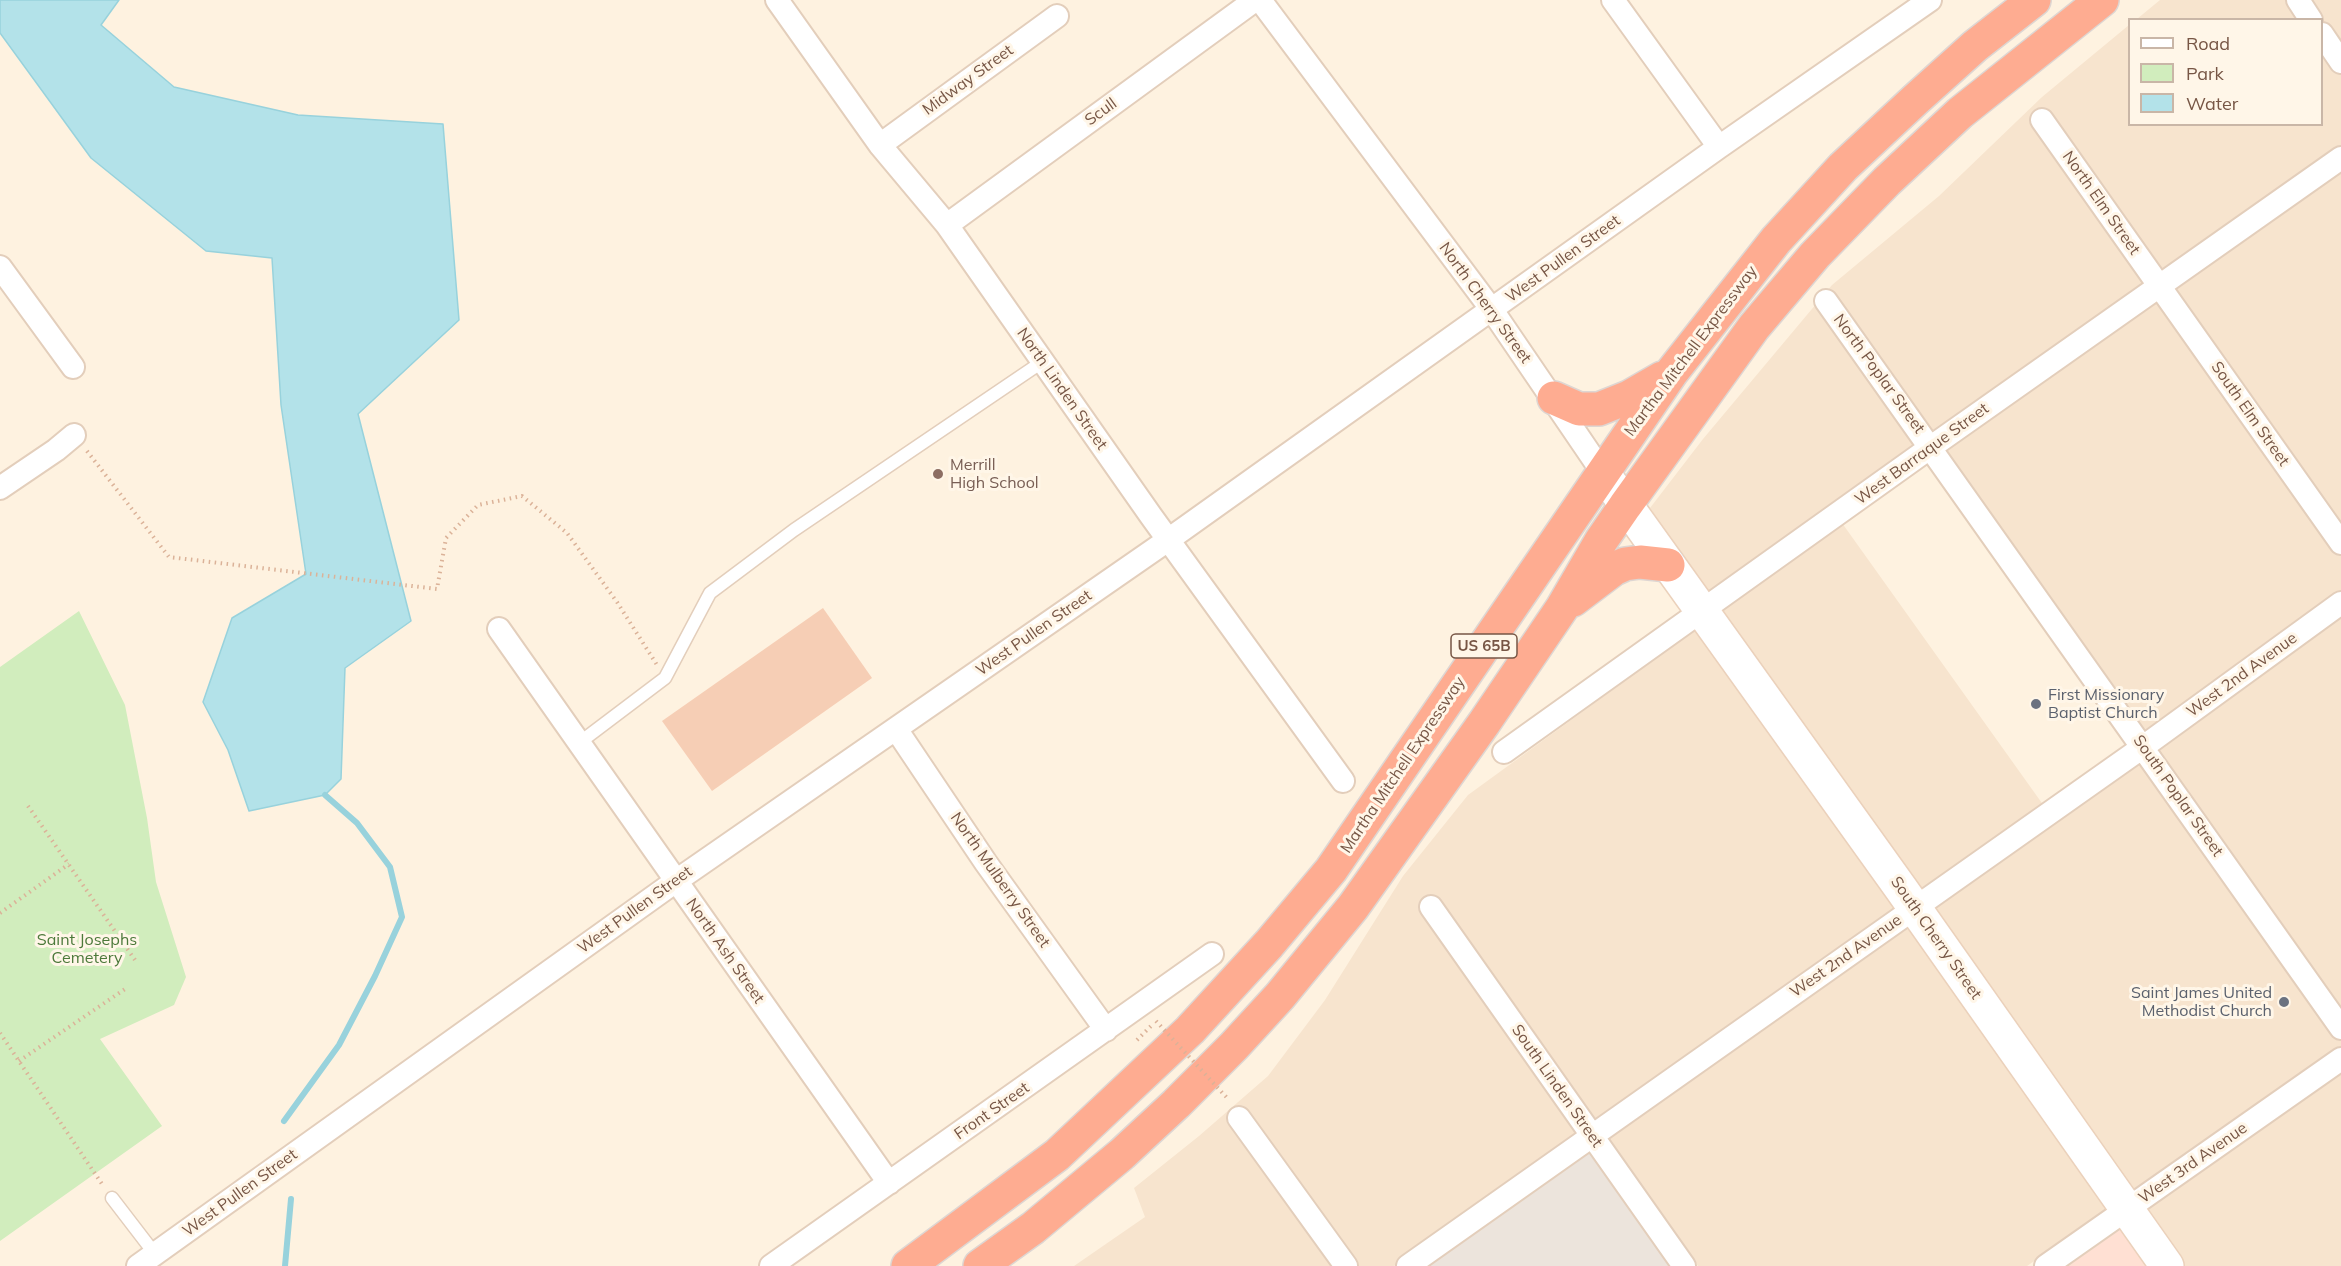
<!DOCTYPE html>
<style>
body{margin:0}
#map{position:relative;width:2341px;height:1266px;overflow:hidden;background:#fef2e0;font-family:Mulish,sans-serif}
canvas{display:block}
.legend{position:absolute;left:2128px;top:18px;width:195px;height:108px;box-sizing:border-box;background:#fff6e8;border:2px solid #c9b6a7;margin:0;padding:8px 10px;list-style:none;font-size:18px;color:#775645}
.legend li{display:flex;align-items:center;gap:12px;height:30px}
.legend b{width:30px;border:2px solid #c9b6a7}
</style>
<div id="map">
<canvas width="2341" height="1266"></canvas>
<ul class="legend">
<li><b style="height:8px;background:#fff"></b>Road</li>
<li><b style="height:16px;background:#d1edbd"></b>Park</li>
<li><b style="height:16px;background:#b3e2e9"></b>Water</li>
</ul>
</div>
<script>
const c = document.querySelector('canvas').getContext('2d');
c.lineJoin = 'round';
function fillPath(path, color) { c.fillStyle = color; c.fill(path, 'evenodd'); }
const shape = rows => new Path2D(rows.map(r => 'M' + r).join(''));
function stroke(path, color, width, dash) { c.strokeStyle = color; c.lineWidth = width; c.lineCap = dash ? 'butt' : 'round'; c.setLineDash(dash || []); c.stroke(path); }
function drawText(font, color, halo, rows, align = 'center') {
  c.font = font + ' Mulish,sans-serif'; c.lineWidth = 6; c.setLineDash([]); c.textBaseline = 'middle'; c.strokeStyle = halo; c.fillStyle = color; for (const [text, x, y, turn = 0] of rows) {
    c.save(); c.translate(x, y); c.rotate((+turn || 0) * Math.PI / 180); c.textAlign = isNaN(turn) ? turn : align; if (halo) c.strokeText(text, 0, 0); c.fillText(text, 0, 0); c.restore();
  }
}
const residential = shape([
 [2160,0,2341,0,2341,1266,2184,1266,2134,1192,2027,1266,1698,1266,1596,1122,1394,1266,1074,1266,1145,1217,1134,1188,1199,1136,1268,1076,1325,1000,1403,876,1468,795,1842,523,2054,820,2157,748,1934,433,1707,595,1650,508,1703,439,1832,285,1939,196,2042,97,2129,25,2130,124,2322,124,2322,20,2137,19]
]);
const commercial = shape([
 [2125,1226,2152,1266,2068,1266]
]);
const industrial = shape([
 [1590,1149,1672,1266,1427,1266]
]);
const green = shape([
 [79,611,125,705,147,818,156,882,186,977,174,1005,100,1039,162,1126,0,1241,0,667]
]);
const water = shape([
 [0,0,119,0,101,25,174,87,298,115,443,124,459,320,358,414,411,621,345,668,341,779,325,795,249,811,228,750,203,702,232,618,306,574,281,405,272,258,206,251,91,158,0,33,0,0]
]);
const stream = shape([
 [284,1121,339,1045,375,976,402,917,390,867,357,823,325,795],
 [285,1266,291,1199]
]);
const building = shape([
 [823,608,872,678,712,791,662,721]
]);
const path = shape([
 [87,451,169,557,437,589,446,538,478,505,522,496,567,533,617,602,657,665],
 [28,806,135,960],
 [0,913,69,864],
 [0,1033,104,1187],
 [1137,1040,1154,1023],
 [19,1061,128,987]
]);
const lane = shape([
 [579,743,665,678,710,593,794,530,1042,362],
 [112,1198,155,1254]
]);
const street = shape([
 [777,0,880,145,947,225,1151,516,1343,781],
 [1260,0,1492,310,1603,473],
 [1613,0,1719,147],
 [2298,0,2311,20],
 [2322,34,2341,62],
 [2042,120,2341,543],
 [880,145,1057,16],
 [947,225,1255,0],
 [0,267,73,367],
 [1826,301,2341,1028],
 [0,488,56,450,74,435],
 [499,629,889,1183],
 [896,729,986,863,1106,1030],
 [1504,752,1931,447,2341,158],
 [1431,907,1684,1266],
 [1239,1118,1346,1266],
 [138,1266,676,881,1168,540,1719,147,1930,0],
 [771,1266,1212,954],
 [1408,1266,2143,747,2341,603],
 [2046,1266,2341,1059]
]);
const secondary = shape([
 [1603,473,1902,890,2167,1266]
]);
const highway = shape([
 [1554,398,1579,409,1599,409,1629,397,1662,378],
 [1573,600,1614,569,1625,564,1640,562,1668,565],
 [908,1266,1057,1155,1190,1030,1269,944,1331,870,1672,372,1776,240,1843,167,1915,100,1975,46,2034,0],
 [980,1266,1033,1228,1122,1154,1176,1104,1234,1046,1280,996,1353,907,1484,723,1562,608,1601,541,1625,506,1754,327,1815,255,1887,181,1960,113,2102,0]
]);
const pathBridge = shape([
 [1156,1021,1229,1100]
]);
const markers = [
 [938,474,6,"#8d6e63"],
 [2036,704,6,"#6b7280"],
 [2284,1002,6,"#6b7280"]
];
const shields = [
 [1484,646,66]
];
const shieldNames = [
 ["US 65B",1484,646]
];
const streetNames = [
 ["Midway Street",968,80,-36],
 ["Scull",1101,112,-36],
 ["North Elm Street",2101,203,55],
 ["West Pullen Street",1563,259,-36],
 ["North Cherry Street",1485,303,54],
 ["Martha Mitchell Expressway",1691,351,-53],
 ["North Poplar Street",1879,374,54],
 ["North Linden Street",1062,389,55],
 ["South Elm Street",2250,414,55],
 ["West Barraque Street",1922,454,-36],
 ["West Pullen Street",1034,633,-35],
 ["West 2nd Avenue",2242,675,-36],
 ["Martha Mitchell Expressway",1403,765,-56],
 ["South Poplar Street",2178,796,55],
 ["North Mulberry Street",1000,880,55],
 ["West Pullen Street",635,910,-36],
 ["South Cherry Street",1936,938,55],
 ["North Ash Street",725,951,55],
 ["West 2nd Avenue",1846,956,-35],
 ["South Linden Street",1557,1086,55],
 ["Front Street",992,1111,-35],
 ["West 3rd Avenue",2193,1163,-35],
 ["West Pullen Street",240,1193,-36]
];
const educationNames = [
 ["Merrill",950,465],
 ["High School",950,483]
];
const worshipNames = [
 ["First Missionary",2048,695],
 ["Baptist Church",2048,713],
 ["Saint James United",2272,993,"right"],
 ["Methodist Church",2272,1011,"right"]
];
const parkNames = [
 ["Saint Josephs",87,940],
 ["Cemetery",87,958]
];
fillPath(residential, '#f7e4ce');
fillPath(commercial, '#ffe0d3');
fillPath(industrial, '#ece4dc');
fillPath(green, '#d1edbd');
fillPath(water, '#b3e2e9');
stroke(water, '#98d2dc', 1.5);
stroke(stream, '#98d2dc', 6);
fillPath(building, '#f6ceb5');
stroke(lane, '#e3cebb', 15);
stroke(street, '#e3cebb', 26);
stroke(secondary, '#ebd1bb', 36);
stroke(highway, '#ded6d2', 36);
stroke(path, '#dbb298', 4, [1.5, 4.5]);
stroke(lane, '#fff', 12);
stroke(street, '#fff', 22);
stroke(secondary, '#fff', 33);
stroke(highway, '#feac91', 33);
stroke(pathBridge, '#dbb298', 4, [1.5, 4.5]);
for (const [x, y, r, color] of markers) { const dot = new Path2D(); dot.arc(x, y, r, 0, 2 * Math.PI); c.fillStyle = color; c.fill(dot); stroke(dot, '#fff6e8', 2); }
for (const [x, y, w] of shields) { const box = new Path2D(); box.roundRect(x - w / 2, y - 12, w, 24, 4.5); c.fillStyle = '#fff6e8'; c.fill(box); stroke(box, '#775645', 1.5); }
drawText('bold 15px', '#775645', null, shieldNames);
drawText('16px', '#775645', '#fff6e8', streetNames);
drawText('16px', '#785e54', '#fff6e8', educationNames, 'left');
drawText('16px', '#5b616d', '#fff6e8', worshipNames, 'left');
drawText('16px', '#4c793a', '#fff6e8', parkNames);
</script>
